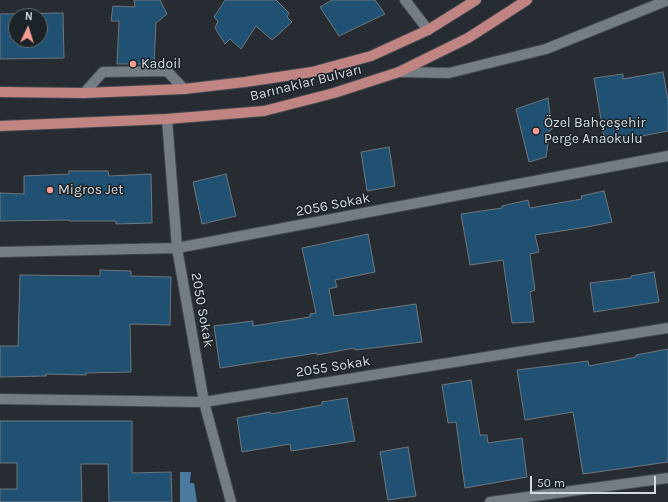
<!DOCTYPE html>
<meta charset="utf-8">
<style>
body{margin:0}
#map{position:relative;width:668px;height:502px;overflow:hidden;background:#262c32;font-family:Karla,sans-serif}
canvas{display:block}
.north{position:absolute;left:8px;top:8px;width:40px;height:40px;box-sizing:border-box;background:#1c2328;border:1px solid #666c71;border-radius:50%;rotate:4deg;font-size:11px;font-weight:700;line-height:16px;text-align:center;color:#d5dade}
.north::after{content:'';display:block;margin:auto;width:14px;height:18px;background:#f59c95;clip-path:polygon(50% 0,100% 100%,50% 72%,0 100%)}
.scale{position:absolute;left:530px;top:476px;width:126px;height:18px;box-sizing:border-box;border:2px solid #d5dade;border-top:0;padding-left:5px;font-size:12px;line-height:14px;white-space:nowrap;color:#d5dade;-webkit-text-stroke:3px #1c2328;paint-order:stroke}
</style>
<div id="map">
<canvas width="668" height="502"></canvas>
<div class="north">N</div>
<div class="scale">50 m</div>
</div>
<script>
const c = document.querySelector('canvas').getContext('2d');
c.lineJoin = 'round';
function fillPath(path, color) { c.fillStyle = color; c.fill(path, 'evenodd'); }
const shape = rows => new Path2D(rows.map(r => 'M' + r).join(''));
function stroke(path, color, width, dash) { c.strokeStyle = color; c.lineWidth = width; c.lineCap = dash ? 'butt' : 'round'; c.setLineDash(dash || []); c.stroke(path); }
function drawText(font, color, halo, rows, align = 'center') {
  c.font = font + ' Karla,sans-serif'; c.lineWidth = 3; c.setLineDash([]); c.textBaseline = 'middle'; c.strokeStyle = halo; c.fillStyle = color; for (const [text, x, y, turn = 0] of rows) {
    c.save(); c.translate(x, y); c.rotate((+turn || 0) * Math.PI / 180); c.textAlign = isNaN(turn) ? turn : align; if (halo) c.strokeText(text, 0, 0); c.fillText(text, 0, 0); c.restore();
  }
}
const water = shape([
 [180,472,191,472,190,483,194,483,197,502,180,502]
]);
const building = shape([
 [134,0,160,0,167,14,156,23,154,64,117,64,119,21,111,21,113,6,135,7,134,0],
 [225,0,276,0,289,13,287,17,292,22,272,40,256,26,241,49,230,39,225,44,215,28,218,21,214,17,225,0],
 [332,0,375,0,385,14,339,36,320,7,332,0],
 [63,13,64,58,0,59,0,14,63,13],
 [16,16,40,16,40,40,16,40,16,16],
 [663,72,668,100,668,131,605,143,594,78,623,74,623,79,663,72],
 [548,98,552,129,547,133,548,143,546,157,529,162,516,109,548,98],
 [389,147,395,186,367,191,361,152,389,147],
 [69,171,108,171,109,176,151,174,152,223,116,224,116,221,69,221,69,220,0,221,0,193,24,194,24,176,69,174,69,171],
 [226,174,236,216,202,224,193,182,226,174],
 [604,191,612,222,587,227,535,235,539,252,530,254,535,290,530,292,534,322,512,323,503,260,470,265,461,214,502,208,502,206,528,200,530,208,582,199,581,196,604,191],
 [368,234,375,272,335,280,337,287,329,289,334,316,416,304,422,342,355,350,354,348,317,355,317,353,220,368,214,326,253,321,253,326,310,317,310,314,316,313,302,248,368,234],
 [100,270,131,271,131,276,171,277,170,325,130,324,131,372,86,373,86,375,46,374,46,376,0,377,0,346,18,346,20,275,100,276,100,270],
 [654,272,659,302,594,312,590,283,631,278,631,276,654,272],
 [668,349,668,462,583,474,573,412,525,420,517,370,588,361,589,366,636,357,636,355,668,349],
 [471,380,480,435,487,435,488,443,522,438,527,477,465,488,456,422,448,423,442,385,471,380],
 [347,398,355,441,291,451,290,444,242,452,237,418,270,412,271,414,322,405,322,402,347,398],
 [0,421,132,421,132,473,171,472,172,502,109,502,108,464,81,464,82,502,0,502,0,489,17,489,17,463,0,463,0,421],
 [408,447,416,496,388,500,380,452,408,447]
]);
const service = shape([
 [84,93,103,72,167,71,184,89]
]);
const minor = shape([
 [405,0,428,30],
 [167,119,177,248,204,402,231,502],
 [0,252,177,248,668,156],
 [0,399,204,402,668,328],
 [490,502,668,478]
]);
const tertiary = shape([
 [399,72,449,73,546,49,668,0]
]);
const primary = shape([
 [0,92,84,93,184,89,245,82,312,72,371,56,428,30,476,0],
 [0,126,167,119,264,111,334,93,399,72,468,38,527,0]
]);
const markers = [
 [133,64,4,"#f59c95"],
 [536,131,4,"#f59c95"],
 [50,190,4,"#f59c95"]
];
const poiNames = [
 ["Kadoil",141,64],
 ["Özel Bahçeşehir",544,123],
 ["Perge Anaokulu",544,139],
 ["Migros Jet",58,190]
];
const streetNames = [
 ["Barınaklar Bulvarı",306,83,-14],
 ["2056 Sokak",333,205,-11],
 ["2050 Sokak",202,310,80],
 ["2055 Sokak",333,367,-9]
];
fillPath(water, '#4a7b9f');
fillPath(building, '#205173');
stroke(building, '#6e767c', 1);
stroke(service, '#42484d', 12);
stroke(minor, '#42484d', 12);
stroke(tertiary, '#42484d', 12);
stroke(primary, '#42484d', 12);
stroke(service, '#747d83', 10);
stroke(minor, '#747d83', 10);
stroke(tertiary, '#747d83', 10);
stroke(primary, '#c08583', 10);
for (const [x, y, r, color] of markers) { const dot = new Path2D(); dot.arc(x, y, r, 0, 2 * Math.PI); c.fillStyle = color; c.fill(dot); stroke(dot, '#1c2328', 1.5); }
drawText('14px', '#d5dade', '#1c2328', poiNames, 'left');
drawText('14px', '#d5dade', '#1c2328', streetNames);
</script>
